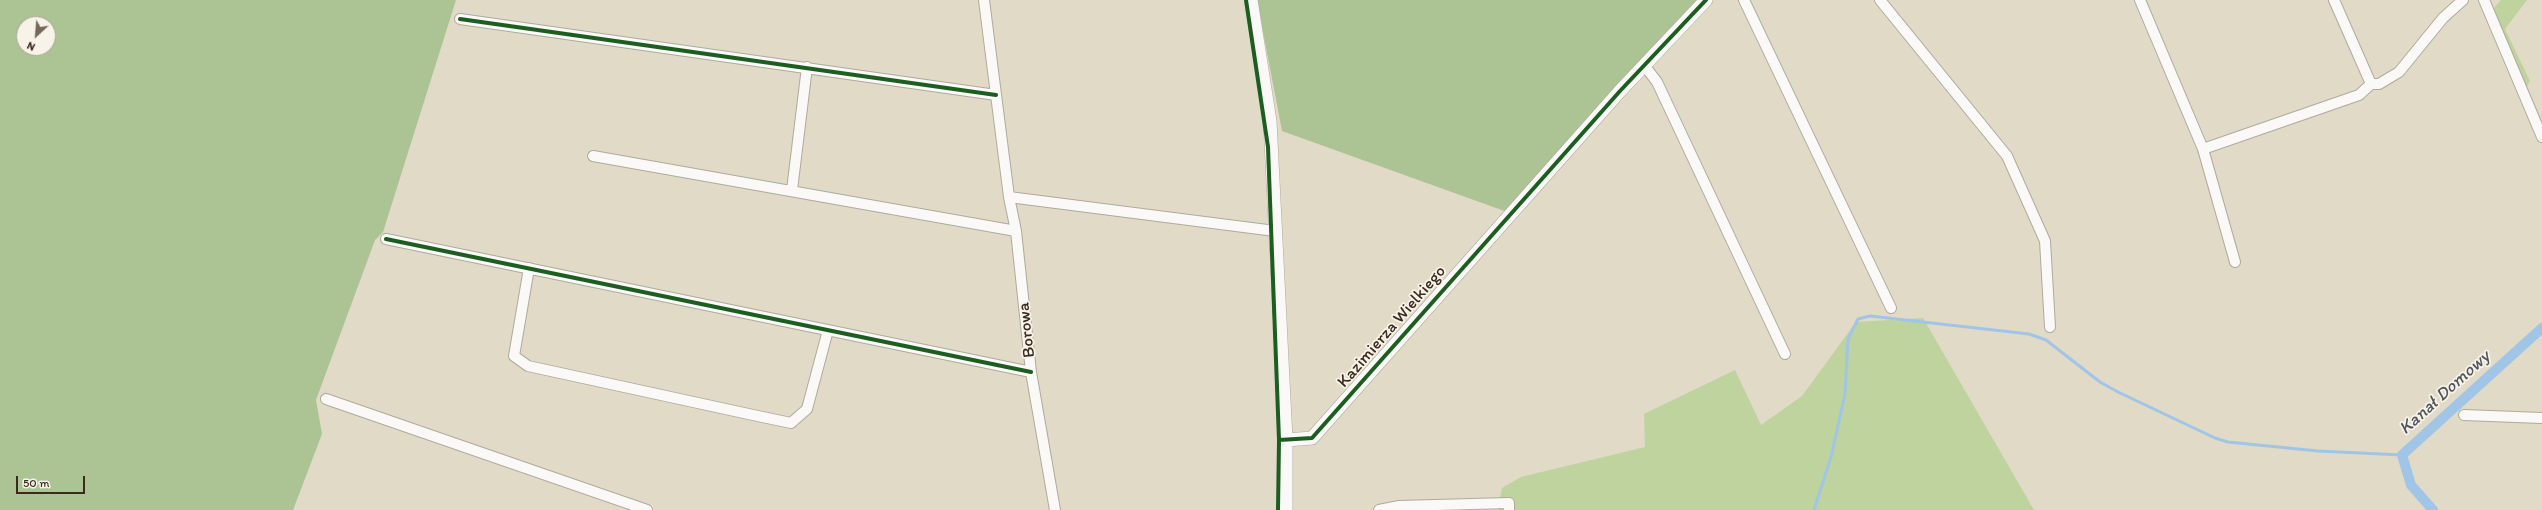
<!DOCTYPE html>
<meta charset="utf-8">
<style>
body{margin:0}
#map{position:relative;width:2542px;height:510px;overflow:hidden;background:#e1dac7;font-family:Itim,sans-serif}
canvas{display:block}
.north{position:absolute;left:16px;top:16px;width:40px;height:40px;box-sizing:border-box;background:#f7f3e8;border:1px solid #aca397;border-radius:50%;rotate:206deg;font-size:11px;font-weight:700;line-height:16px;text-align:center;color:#3b2a1e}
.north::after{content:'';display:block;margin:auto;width:14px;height:18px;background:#756859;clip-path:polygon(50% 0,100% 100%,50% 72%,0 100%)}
.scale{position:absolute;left:16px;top:476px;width:69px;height:18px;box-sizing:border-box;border:2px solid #3b2a1e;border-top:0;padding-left:5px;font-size:12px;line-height:14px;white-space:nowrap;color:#3b2a1e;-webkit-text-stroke:3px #f7f3e8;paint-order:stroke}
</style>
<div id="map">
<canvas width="2542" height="510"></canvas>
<div class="north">N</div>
<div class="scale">50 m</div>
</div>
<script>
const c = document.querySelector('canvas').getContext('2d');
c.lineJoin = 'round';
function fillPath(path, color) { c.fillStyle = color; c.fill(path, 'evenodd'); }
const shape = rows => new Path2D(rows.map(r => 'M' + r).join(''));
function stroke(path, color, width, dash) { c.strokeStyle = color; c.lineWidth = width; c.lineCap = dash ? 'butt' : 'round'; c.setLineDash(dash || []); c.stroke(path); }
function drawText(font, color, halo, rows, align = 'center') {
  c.font = font + ' Itim,sans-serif'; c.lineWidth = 3.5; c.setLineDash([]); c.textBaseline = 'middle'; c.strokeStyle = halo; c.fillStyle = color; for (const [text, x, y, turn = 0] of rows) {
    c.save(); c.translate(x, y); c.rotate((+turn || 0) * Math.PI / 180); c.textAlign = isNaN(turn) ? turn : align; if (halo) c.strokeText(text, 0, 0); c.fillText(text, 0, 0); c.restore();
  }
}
const green = shape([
 [2501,0,2527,0,2505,29,2530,81,2525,90,2493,9],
 [1923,318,2034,510,1498,510,1502,488,1521,477,1645,447,1644,414,1735,370,1761,425,1802,396,1856,322]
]);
const forest = shape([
 [0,0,456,0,383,232,375,240,316,400,322,434,293,510,0,510],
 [24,24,48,24,48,48,24,48],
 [1257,0,1706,0,1510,213,1282,131]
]);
const stream = shape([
 [1814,510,1831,457,1845,394,1848,339,1858,319,1870,316,2029,334,2046,340,2100,382,2118,392,2215,438,2228,442,2318,451,2402,455]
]);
const canal = shape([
 [2433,510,2411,485,2402,455,2542,328]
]);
const minor = shape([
 [984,0,1009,197,1016,231,1031,372,1055,510],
 [1744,0,1891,308],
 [1880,0,2007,156,2045,241,2050,327],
 [2140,0,2203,149,2235,262],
 [2484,0,2542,137],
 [460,19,996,95],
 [1644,65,1657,82,1785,354],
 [2371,84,2379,84,2399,72,2443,18,2463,0],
 [2203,149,2359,95,2371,84,2334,0],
 [593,156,1016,231],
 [792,190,807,67],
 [1009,197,1275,231],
 [386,239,1031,372],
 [529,268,514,356,528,366,753,415,791,423,807,409,828,330],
 [326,399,647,510],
 [2464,415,2542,418],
 [1399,506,1509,503,1509,510],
 [1379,510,1399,506,1398,510]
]);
const tertiary = shape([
 [1251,0,1270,121,1286,440,1286,510],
 [1286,440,1312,438,1620,91,1706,0]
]);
const cycleway = shape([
 [1246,0,1268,147,1279,440,1278,510],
 [460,19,996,95],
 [386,239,1031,372],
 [1279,440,1312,438,1620,91,1706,0]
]);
const streetNames = [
 ["Kazimierza Wielkiego",1392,327,-49],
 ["Borowa",1027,330,-96]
];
const waterNames = [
 ["Kanał Domowy",2445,393,-42]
];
fillPath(green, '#bed39d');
fillPath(forest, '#acc394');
stroke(stream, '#a0c5e6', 3);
stroke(canal, '#a0c5e6', 10);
stroke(minor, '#b0aa9d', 12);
stroke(tertiary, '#b0aa9d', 14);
stroke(minor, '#faf9f7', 10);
stroke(tertiary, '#faf9f7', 13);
stroke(cycleway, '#1b5e20', 4);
drawText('17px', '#3b2a1e', '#f7f3e8', streetNames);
drawText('italic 18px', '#51565e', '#f7f3e8', waterNames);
</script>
